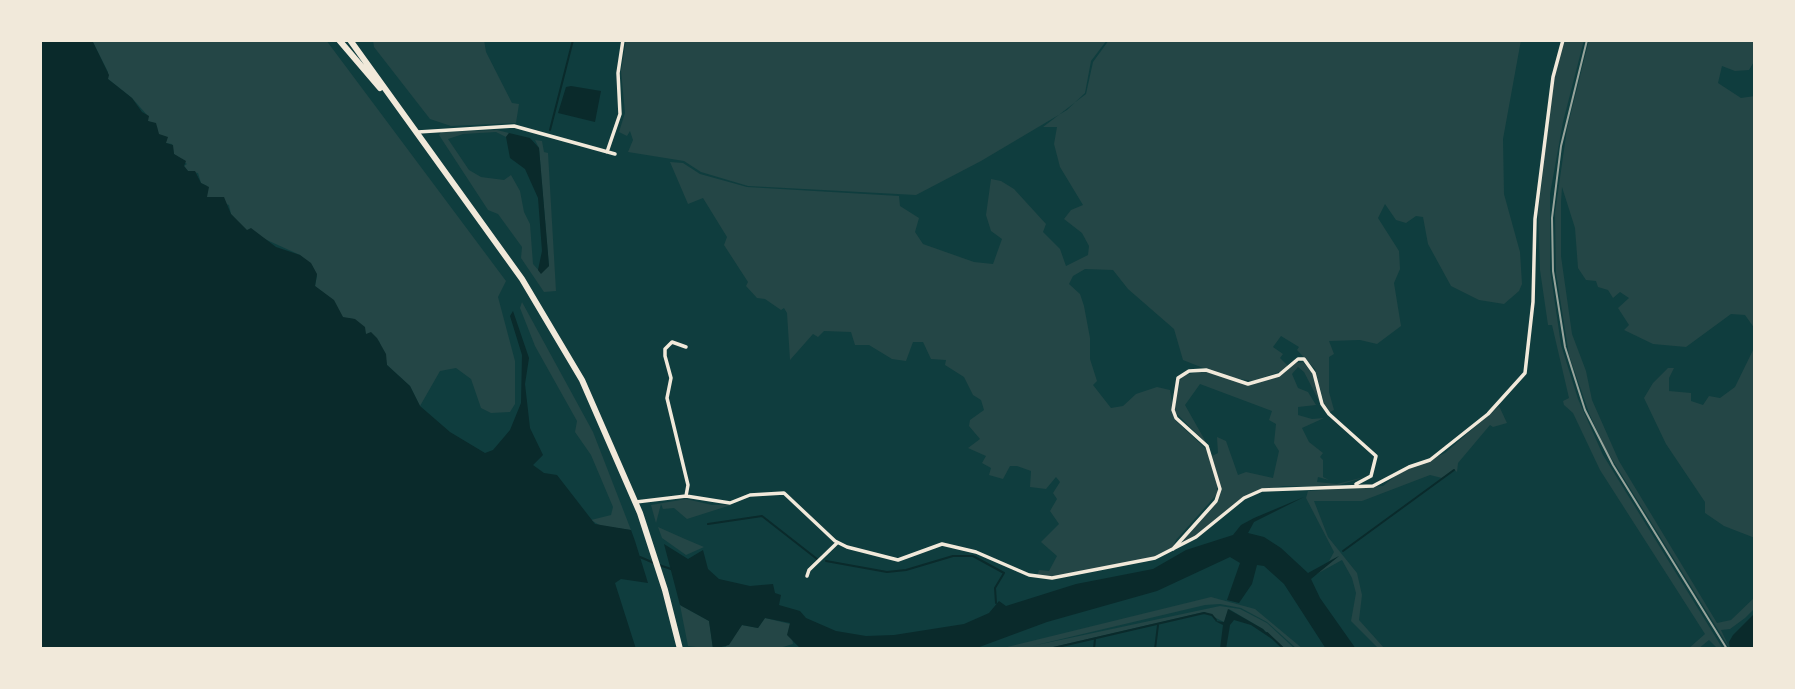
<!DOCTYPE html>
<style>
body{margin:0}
#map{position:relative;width:1795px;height:689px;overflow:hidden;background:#0f3d3e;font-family:"Source Serif 4",serif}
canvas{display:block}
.frame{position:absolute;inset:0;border:42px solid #f1e9da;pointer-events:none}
</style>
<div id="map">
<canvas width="1795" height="689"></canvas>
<div class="frame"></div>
</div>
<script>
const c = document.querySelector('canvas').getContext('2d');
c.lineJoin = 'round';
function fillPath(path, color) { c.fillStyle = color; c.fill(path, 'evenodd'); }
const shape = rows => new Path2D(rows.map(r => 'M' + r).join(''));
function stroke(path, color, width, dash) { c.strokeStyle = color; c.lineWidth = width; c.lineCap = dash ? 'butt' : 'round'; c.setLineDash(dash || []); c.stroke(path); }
const green = shape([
 [92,40,326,40,506,281,498,297,515,361,515,404,510,412,491,413,481,408,471,379,456,368,440,371,420,406,410,386,387,365,379,341,366,335,353,319,343,318,331,299,315,286,317,276,312,266,300,255,247,231,231,214,229,205,207,197,207,186,201,183,198,173,188,171,184,166,187,164,174,154,172,144,166,143,158,134,157,127,148,121,147,115,132,98,108,79,108,72],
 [373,40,484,40,486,52,512,103,519,104,516,123,451,126,430,119,374,47],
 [626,40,1107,40,1091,61,1085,93,1067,110,981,161,916,195,748,186,701,172,684,161,628,152,633,140,630,131,627,136,619,132,625,113,621,71],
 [1109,40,1521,40,1503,139,1504,194,1520,252,1522,284,1519,291,1504,304,1479,300,1451,286,1428,244,1423,217,1416,216,1406,223,1396,220,1385,204,1378,218,1399,251,1400,269,1394,283,1401,326,1377,344,1360,340,1329,341,1334,354,1329,357,1329,392,1334,410,1330,412,1324,403,1315,369,1297,350,1299,347,1281,336,1273,347,1283,354,1280,358,1288,366,1285,370,1253,381,1226,377,1183,360,1174,329,1128,289,1113,270,1085,269,1073,276,1069,284,1080,294,1084,306,1090,338,1090,359,1097,381,1093,385,1111,408,1123,406,1136,394,1157,387,1170,390,1175,420,1206,449,1217,480,1217,494,1176,540,1172,549,1155,557,1052,577,1037,576,1039,570,1049,571,1057,556,1041,542,1059,524,1050,511,1057,499,1053,493,1060,482,1056,477,1046,489,1030,487,1031,471,1017,466,1010,466,1003,479,989,475,991,468,982,463,986,456,968,448,980,439,969,426,970,420,984,410,981,400,973,395,964,377,945,365,946,360,931,359,923,342,913,342,906,361,892,359,869,345,855,345,851,332,824,331,818,337,813,334,790,360,787,313,784,308,781,310,765,299,757,298,746,286,748,282,724,245,727,237,703,198,688,204,670,162,683,163,700,174,747,187,899,196,900,206,919,218,915,232,923,244,974,262,993,264,1002,239,991,231,986,215,991,179,1001,181,1014,189,1046,224,1043,232,1060,249,1066,266,1088,255,1089,246,1082,233,1064,219,1071,210,1083,205,1060,167,1054,144,1057,127,1043,127,1086,94,1093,62],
 [1564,40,1584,40,1563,122,1550,194,1550,269,1561,345,1578,399,1603,455,1723,649,1718,649,1709,640,1698,649,1688,649,1705,634,1600,470,1573,413,1564,405,1563,401,1569,398,1552,325,1548,325,1540,270,1538,213,1554,77],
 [1589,40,1755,40,1755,60,1749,70,1735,71,1722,66,1718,83,1741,98,1755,96,1755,329,1745,315,1731,314,1686,347,1653,344,1624,330,1629,325,1618,308,1629,298,1620,292,1613,298,1608,290,1598,287,1596,281,1586,280,1578,268,1575,228,1562,187,1561,202,1561,256,1572,334,1586,371,1592,400,1619,461,1717,623,1731,620,1755,597,1755,608,1745,618,1730,629,1721,630,1730,649,1605,448,1589,413,1569,355,1556,273,1555,213,1567,129],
 [497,130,509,133,506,137,496,132,463,134,448,139,469,170,481,177,504,180,511,175,520,191,524,212,530,224,533,264,541,273,549,266,539,148,535,140,542,141,544,152,548,153,556,291,544,292,521,258,522,247,498,214,488,210,439,135,441,132],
 [522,302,593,432,631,530,601,526,591,520,611,515,613,507,591,455,575,432,577,421,535,346,520,308],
 [1755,346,1755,538,1724,526,1705,513,1705,502,1666,444,1644,398,1653,383,1668,368,1674,368,1669,378,1669,391,1691,393,1691,401,1703,405,1709,396,1720,398,1735,387],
 [1303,362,1315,376,1320,403,1304,372,1298,367,1292,374,1298,388,1308,392,1316,405,1298,407,1298,415,1312,419,1324,418,1302,428,1309,442,1323,453,1320,457,1323,460,1323,477,1329,480,1318,477,1317,482,1337,484,1368,476,1333,487,1283,486,1251,493,1207,528,1175,548,1209,510,1221,490,1212,456,1218,453,1217,437,1226,441,1238,475,1246,472,1273,478,1279,451,1274,443,1276,424,1269,420,1272,411,1200,384,1185,405,1207,444,1174,411,1181,376,1202,371,1250,384,1274,378,1295,363],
 [1499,406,1507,423,1493,427,1490,425,1458,463,1457,472,1454,469,1442,478,1430,475,1362,501,1314,501,1328,537,1357,573,1362,595,1359,620,1385,649,1379,649,1351,621,1356,593,1352,578,1342,560,1313,576,1339,556,1329,561,1334,552,1306,498,1308,491,1383,486,1399,473,1445,453],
 [686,499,712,505,731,505,687,519,674,508,663,509,661,504,656,523,651,505],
 [658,527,685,539,704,547,686,555,662,538],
 [1211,597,1255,609,1303,649,1297,649,1267,622,1241,608,1220,604,1205,605,1032,646,1220,606,1240,609,1267,623,1295,649,1285,649,1263,629,1229,609,1224,622,1204,612,1045,649,999,649],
 [680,605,709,621,713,649,688,646],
 [765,618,790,624,793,644,776,649,724,649,742,625,758,628]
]);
const water = shape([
 [40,40,92,40,109,75,108,79,132,98,142,112,149,116,148,121,156,123,159,134,168,137,166,143,173,145,174,154,186,161,184,166,188,171,195,171,201,183,209,187,207,197,224,197,231,214,247,230,251,228,276,247,300,255,311,263,317,274,315,286,334,300,343,317,355,319,365,327,366,334,371,332,377,338,386,354,387,365,410,386,420,406,450,432,485,453,493,450,510,430,521,403,522,355,510,316,513,311,529,358,525,384,530,428,543,455,533,465,544,473,557,475,595,524,631,530,635,541,648,583,621,579,615,583,636,649,40,649],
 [571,86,601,91,595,122,558,113,566,87],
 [509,133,530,138,539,148,549,266,541,274,538,270,542,251,538,198,525,169,510,158,506,137],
 [1304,497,1254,522,1248,533,1264,537,1281,548,1308,573,1339,556,1311,579,1320,598,1356,649,1326,649,1284,584,1264,566,1257,565,1252,584,1239,603,1227,600,1240,563,1230,557,1157,591,1047,622,974,649,801,649,787,635,790,623,765,618,758,628,742,625,729,645,713,649,709,621,680,605,664,544,688,559,703,550,708,569,719,579,750,586,773,584,775,593,781,595,779,605,800,611,806,618,836,631,866,636,894,635,964,624,989,613,999,601,1006,606,1076,584,1153,569,1186,550,1233,535,1241,525,1254,518],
 [1228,609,1263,629,1272,639,1251,625,1234,620,1230,625,1226,649,1220,649,1223,625,1215,621,1224,622],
 [1755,613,1755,649,1730,649,1729,642,1733,635]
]);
const stream = shape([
 [550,130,573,40],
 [708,524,762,516,817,559],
 [1343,551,1454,470],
 [640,557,654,563],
 [826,561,887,572,906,570,953,556,973,556,1004,573,995,588,996,603],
 [659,565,671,569],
 [1267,633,1284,649],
 [1049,649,1204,613,1212,615,1216,620],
 [1094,649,1095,639],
 [1155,649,1158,625]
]);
const minor = shape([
 [418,132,514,126,615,154],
 [607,152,620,114,618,73,623,40],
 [686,496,688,485,667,398,671,378,665,356,665,349,672,342,686,347],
 [636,502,686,496,730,503,750,495,784,493,835,541,847,547,898,560,942,544,976,552,1029,575,1052,578,1155,558,1196,537,1244,498,1262,490,1373,486,1409,467,1430,460,1488,414,1525,373,1533,302,1535,219,1553,77,1563,40],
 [1173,549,1216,501,1220,489,1207,446,1176,418,1173,410,1178,378,1189,371,1206,370,1248,384,1279,375,1298,359,1304,359,1314,373,1322,404,1329,414,1376,456,1371,476,1356,484],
 [807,576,809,570,837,543]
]);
const trunk = shape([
 [339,40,380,88],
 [350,40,522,279,582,380,640,513,665,590,680,649]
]);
const rail = shape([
 [1587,40,1561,146,1552,218,1553,271,1565,347,1585,410,1613,465,1727,649]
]);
fillPath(green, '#244646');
fillPath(water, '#0a2a2b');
stroke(stream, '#0a2a2b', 2);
stroke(minor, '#f1e9da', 3.5);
stroke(trunk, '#f1e9da', 6);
stroke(rail, '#97a49c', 2);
</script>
